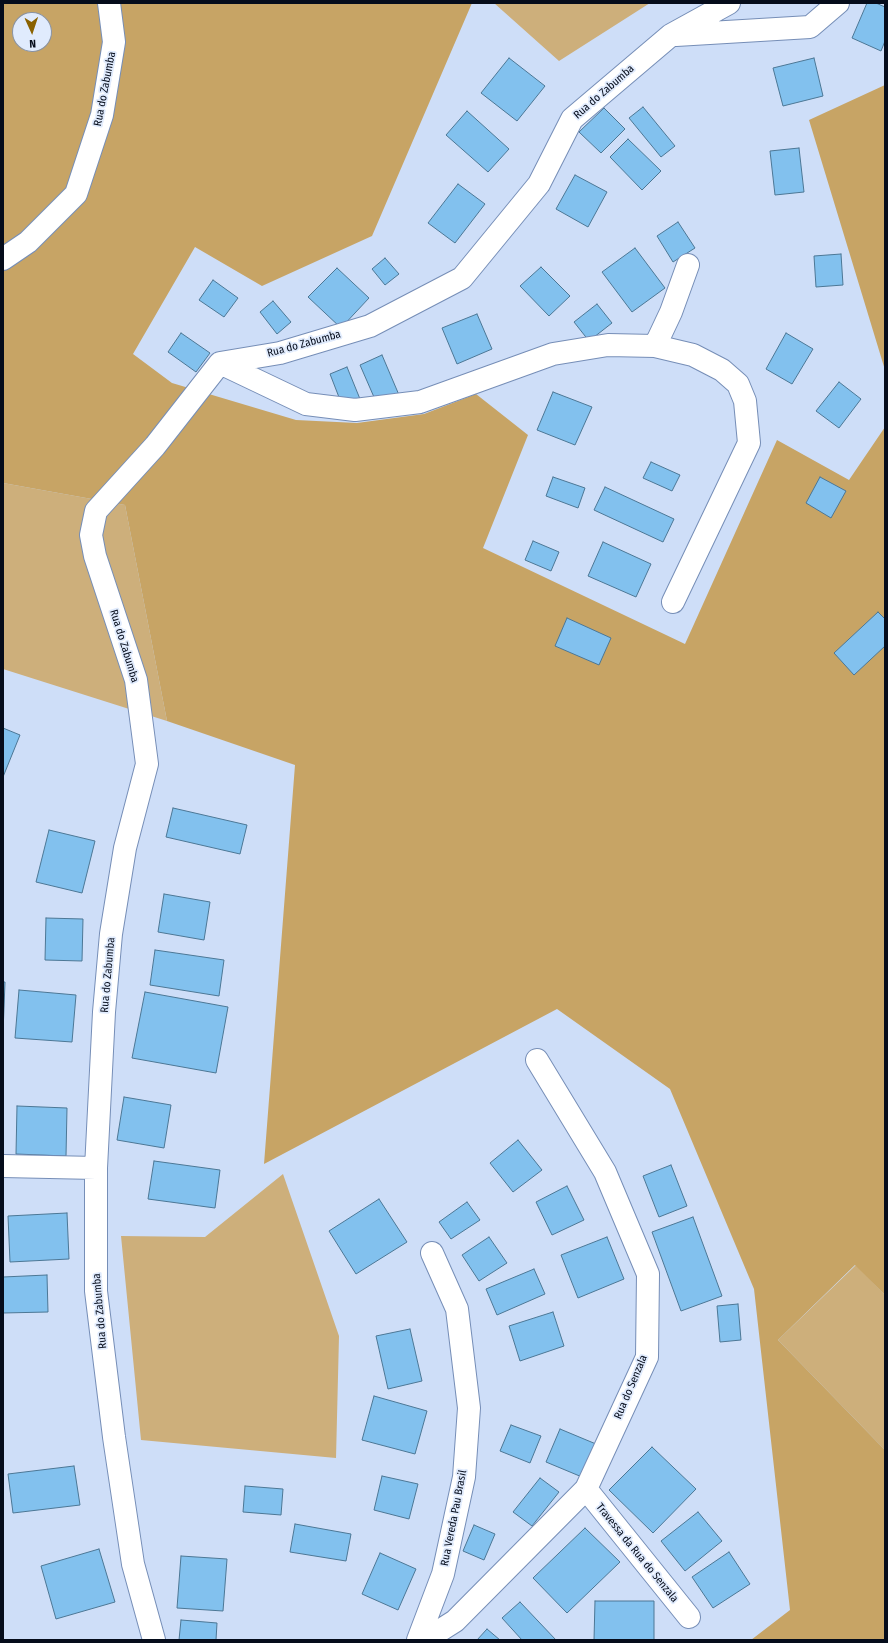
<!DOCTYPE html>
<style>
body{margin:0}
#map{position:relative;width:888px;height:1643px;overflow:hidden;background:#cedef8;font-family:"Fira Sans Condensed",sans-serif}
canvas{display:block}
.frame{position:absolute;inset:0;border:4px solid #050c1b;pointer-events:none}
.north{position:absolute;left:12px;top:12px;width:40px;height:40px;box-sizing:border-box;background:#e0ebfd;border:1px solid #8892a3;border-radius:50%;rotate:177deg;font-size:11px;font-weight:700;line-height:16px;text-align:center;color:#050c1b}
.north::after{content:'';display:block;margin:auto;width:14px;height:18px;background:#8a6201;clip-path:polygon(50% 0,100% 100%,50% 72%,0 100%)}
</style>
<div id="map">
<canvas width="888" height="1643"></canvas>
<div class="frame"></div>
<div class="north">N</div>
</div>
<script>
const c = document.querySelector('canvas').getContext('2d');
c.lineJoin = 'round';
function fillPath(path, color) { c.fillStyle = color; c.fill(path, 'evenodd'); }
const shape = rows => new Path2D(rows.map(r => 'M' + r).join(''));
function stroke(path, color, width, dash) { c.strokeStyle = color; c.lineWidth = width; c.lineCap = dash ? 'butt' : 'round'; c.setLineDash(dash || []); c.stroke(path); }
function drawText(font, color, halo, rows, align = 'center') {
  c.font = font + ' "Fira Sans Condensed",sans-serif'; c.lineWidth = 3.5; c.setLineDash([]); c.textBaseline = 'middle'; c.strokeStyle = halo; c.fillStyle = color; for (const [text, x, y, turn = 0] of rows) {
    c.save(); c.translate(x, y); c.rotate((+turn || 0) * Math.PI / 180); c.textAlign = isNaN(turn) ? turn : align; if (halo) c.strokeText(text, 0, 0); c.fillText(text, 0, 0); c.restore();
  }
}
const green = shape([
 [494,3,650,3,559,61],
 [3,483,125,505,167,721,3,669],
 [283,1174,339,1336,336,1458,141,1440,121,1236,205,1237],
 [856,1265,885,1295,885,1450,778,1340]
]);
const forest = shape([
 [3,3,472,3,372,236,262,286,195,247,133,354,172,383,296,420,357,423,424,414,476,394,528,435,483,548,685,644,777,440,849,480,885,427,885,1295,855,1265,778,1340,885,1450,885,1640,751,1640,790,1610,754,1289,670,1089,557,1009,264,1164,295,765,167,721,125,505,3,483],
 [20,20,44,20,44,44,20,44],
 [885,85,885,370,809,120]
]);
const building = shape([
 [867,3,876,3,885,7,885,41,881,51,852,38,867,3],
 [509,58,545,86,517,121,481,93,509,58],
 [814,58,823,96,783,106,773,68,814,58],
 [643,107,675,146,661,157,629,118,643,107],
 [604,108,625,129,601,153,579,132,604,108],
 [467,111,509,149,488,172,446,135,467,111],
 [628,139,661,171,642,190,610,157,628,139],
 [799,148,804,192,775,195,770,151,799,148],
 [575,175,607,192,588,227,556,209,575,175],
 [458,184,485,204,455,243,428,223,458,184],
 [678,222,695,248,673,262,657,236,678,222],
 [635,248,665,288,632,312,602,272,635,248],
 [841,254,843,285,816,287,814,256,841,254],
 [385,258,399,274,385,285,372,269,385,258],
 [541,267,570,296,549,316,520,286,541,267],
 [337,268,369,298,341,328,308,297,337,268],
 [213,280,238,298,224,317,199,300,213,280],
 [273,301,291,322,277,334,260,312,273,301],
 [597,304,612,323,589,341,574,322,597,304],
 [477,314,492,349,457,364,442,328,477,314],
 [181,333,210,353,196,372,168,352,181,333],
 [786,333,813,349,792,384,766,369,786,333],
 [382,355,399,395,377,404,360,365,382,355],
 [347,367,360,399,342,405,330,374,347,367],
 [839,382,861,399,839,428,816,411,839,382],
 [553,392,592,407,575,445,537,430,553,392],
 [651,462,680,475,672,491,643,478,651,462],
 [553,477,585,488,578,508,546,496,553,477],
 [820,477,846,491,831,518,806,503,820,477],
 [605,487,674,519,663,542,594,510,605,487],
 [533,541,559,552,551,571,525,560,533,541],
 [603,542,651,564,636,597,588,576,603,542],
 [878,612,885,619,885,646,854,675,834,653,878,612],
 [567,618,611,638,599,665,555,646,567,618],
 [3,728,20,735,3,777,3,728],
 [173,808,247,825,240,854,166,837,173,808],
 [49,830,95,841,82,893,36,882,49,830],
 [164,894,210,902,204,940,158,932,164,894],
 [46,918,83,919,82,961,45,960,46,918],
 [155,950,224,960,219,996,150,985,155,950],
 [3,982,5,982,3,1033,3,982],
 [19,990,76,995,72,1042,15,1038,19,990],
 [145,992,228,1007,216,1073,132,1058,145,992],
 [124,1097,171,1105,164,1148,117,1140,124,1097],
 [17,1106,67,1108,66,1156,16,1154,17,1106],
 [518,1140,542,1170,513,1192,490,1163,518,1140],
 [154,1161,220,1170,215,1208,148,1199,154,1161],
 [671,1165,687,1206,659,1217,643,1176,671,1165],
 [567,1186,584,1220,552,1235,536,1202,567,1186],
 [379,1199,407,1242,356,1274,329,1231,379,1199],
 [467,1202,480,1220,451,1239,439,1222,467,1202],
 [67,1213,69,1259,10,1262,8,1216,67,1213],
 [693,1217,722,1296,681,1311,652,1232,693,1217],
 [489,1237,507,1263,479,1281,462,1255,489,1237],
 [607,1237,624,1279,578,1298,561,1255,607,1237],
 [534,1269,545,1294,497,1315,486,1289,534,1269],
 [47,1275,48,1312,3,1313,3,1277,47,1275],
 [738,1304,741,1340,720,1342,717,1306,738,1304],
 [553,1312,564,1346,520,1361,509,1326,553,1312],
 [410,1329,422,1381,388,1389,376,1336,410,1329],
 [374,1396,427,1411,415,1454,362,1440,374,1396],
 [511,1425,541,1436,530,1463,500,1451,511,1425],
 [560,1429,596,1444,582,1477,546,1462,560,1429],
 [652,1447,696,1489,653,1533,609,1490,652,1447],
 [74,1466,80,1505,13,1513,8,1474,74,1466],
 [382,1476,418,1484,409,1519,374,1510,382,1476],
 [540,1478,559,1492,532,1526,513,1512,540,1478],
 [245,1486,283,1489,281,1515,243,1512,245,1486],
 [698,1512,722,1541,685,1571,661,1541,698,1512],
 [295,1524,351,1534,346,1561,290,1552,295,1524],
 [474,1525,495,1534,484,1560,463,1551,474,1525],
 [585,1528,620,1562,567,1613,533,1578,585,1528],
 [99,1549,115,1602,56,1619,41,1566,99,1549],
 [729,1552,750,1584,713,1608,692,1577,729,1552],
 [380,1553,416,1569,398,1610,362,1594,380,1553],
 [181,1556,227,1559,223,1611,177,1608,181,1556],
 [595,1601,654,1601,654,1640,594,1640,595,1601],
 [520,1602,556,1640,522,1640,502,1618,520,1602],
 [181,1620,217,1623,216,1640,179,1640,181,1620],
 [487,1629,500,1640,477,1640,487,1629]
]);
const street = shape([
 [676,35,810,27,838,3],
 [3,259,28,242,76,194,102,115,114,42,109,3],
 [655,346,671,312,688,265],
 [220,363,306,404,355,410,420,402,553,354,608,345,655,346,693,355,722,370,738,384,745,401,749,443,673,602],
 [3,1166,96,1168],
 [586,1489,689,1617],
 [154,1640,133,1564,114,1437,96,1291,96,1168,104,1012,111,934,125,848,147,764,136,680,95,556,91,535,96,511,155,446,220,363,280,353,370,326,462,278,539,184,572,119,671,35,729,3],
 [418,1640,443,1574,464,1477,469,1408,457,1309,432,1253],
 [425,1640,455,1621,586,1489,647,1357,648,1274,605,1172,537,1060]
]);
const streetNames = [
 ["Rua do Zabumba",105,89,-79],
 ["Rua do Zabumba",604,92,-41],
 ["Rua do Zabumba",304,344,-15],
 ["Rua do Zabumba",124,646,73],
 ["Rua do Zabumba",108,975,-85],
 ["Rua do Zabumba",100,1311,-95],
 ["Rua do Senzala",631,1387,-67],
 ["Rua Vereda Pau Brasil",454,1518,-79],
 ["Travessa da Rua do Senzala",637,1553,51]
];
fillPath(green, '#cdaf7b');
fillPath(forest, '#c7a465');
fillPath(building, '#82c1ee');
stroke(building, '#4c7795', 1);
stroke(street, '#768eb7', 24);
stroke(street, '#fff', 22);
drawText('11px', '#050c1b', '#e0ebfd', streetNames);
</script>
